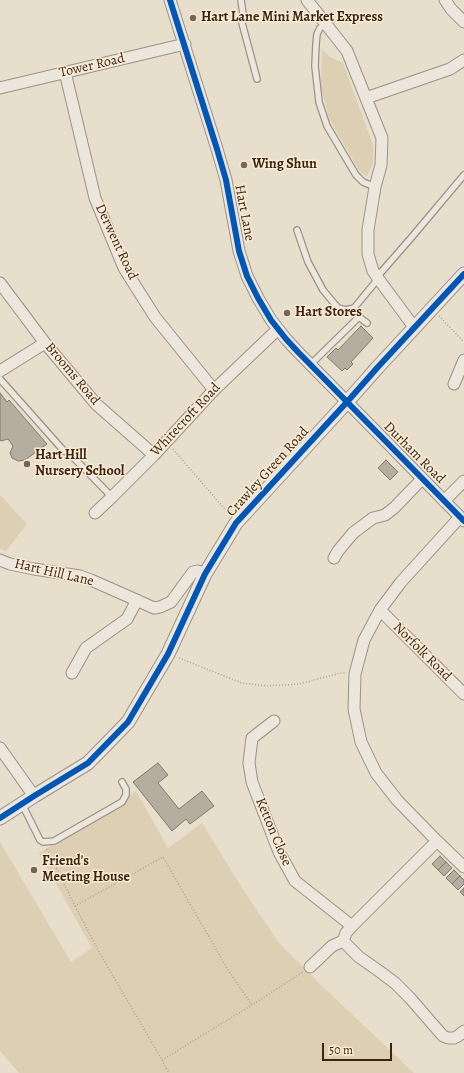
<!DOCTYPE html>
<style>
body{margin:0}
#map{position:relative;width:464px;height:1073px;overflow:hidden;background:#e7decb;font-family:Alegreya,serif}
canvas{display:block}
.scale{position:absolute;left:322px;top:1043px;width:70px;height:18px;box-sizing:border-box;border:2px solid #3d2412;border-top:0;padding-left:5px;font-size:12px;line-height:14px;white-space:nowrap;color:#3d2412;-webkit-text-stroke:3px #f8ecd5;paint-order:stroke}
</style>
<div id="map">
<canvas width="464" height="1073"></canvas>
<div class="scale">50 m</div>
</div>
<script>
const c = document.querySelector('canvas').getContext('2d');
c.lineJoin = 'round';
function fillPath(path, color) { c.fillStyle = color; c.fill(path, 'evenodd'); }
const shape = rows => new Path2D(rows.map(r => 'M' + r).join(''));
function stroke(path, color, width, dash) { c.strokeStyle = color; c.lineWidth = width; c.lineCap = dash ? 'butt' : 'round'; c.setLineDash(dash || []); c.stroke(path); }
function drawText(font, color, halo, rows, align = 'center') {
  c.font = font + ' Alegreya,serif'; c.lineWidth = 3; c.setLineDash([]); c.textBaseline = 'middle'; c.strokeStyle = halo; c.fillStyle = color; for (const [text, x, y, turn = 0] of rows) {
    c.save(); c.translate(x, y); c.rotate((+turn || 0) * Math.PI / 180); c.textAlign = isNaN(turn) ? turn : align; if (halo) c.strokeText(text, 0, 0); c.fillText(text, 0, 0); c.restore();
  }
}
const green = shape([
 [322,49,330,57,343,63,373,145,373,163,367,176,360,172,329,118,321,87],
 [0,495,27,524,6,551,0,549],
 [136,791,168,848,202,823,242,888,279,943,323,987,414,1073,19,1073,0,1051,0,842,71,962,92,948,39,853]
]);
const building = shape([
 [361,326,373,338,351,362,353,364,347,370,345,368,342,371,327,357,336,348,338,350,361,326],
 [0,393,7,402,9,400,47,444,25,460,18,461,12,458,10,453,13,446,8,439,1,441,0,440,0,393],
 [386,460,398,472,390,480,378,468,386,460],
 [158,763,168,775,158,783,179,809,202,791,214,806,190,824,186,819,172,831,133,782,158,763],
 [440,856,446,862,438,870,432,864,440,856],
 [446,862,452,868,444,876,438,870,446,862],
 [454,870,460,876,452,884,446,878,454,870],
 [460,876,464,880,464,884,458,890,452,884,460,876],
 [464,888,464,896,460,892,464,888]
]);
const path = shape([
 [439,316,464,342],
 [173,449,229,514],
 [179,658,242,683,267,686,299,684,340,673,345,673],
 [47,849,75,906,163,857,228,970,252,1005,303,972],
 [75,906,98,950,162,1060,252,1005],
 [162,1060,169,1073]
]);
const service = shape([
 [241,0,243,14,242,23,257,79],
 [326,23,320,28,317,34,316,44,315,66,319,102,327,126,356,175,363,182,375,187],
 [297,230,308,262,323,290,338,308,346,310,354,308,378,279],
 [377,277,411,238,464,175],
 [310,365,359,317,367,323],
 [0,379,64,451,68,452,112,497],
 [22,804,40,840,43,842,54,841,122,802,126,795,126,789,122,782]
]);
const minor = shape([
 [170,0,217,149,226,180,239,251,247,276,258,298,271,320,286,339,298,352,464,521],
 [307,0,347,51,382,138,381,165,375,187,368,230,368,254,373,271,377,277,414,327],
 [445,0,451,9,464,22],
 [65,72,95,198,124,268,155,317,214,390],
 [0,88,185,44],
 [366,98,450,69,464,60],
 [0,283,45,343,96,404,154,455],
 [0,371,45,343],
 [454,384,464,360],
 [444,501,464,481],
 [95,513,112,497,154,455,214,390,278,329],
 [460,517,401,582,380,610,364,640,355,674,354,709,361,742,376,773,397,800,437,841,464,867],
 [334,558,338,551,353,533,373,518,385,515,394,508,422,479],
 [0,560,10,564,34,569,80,576,91,580,125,595,154,608,160,607,171,602,193,572,198,571,205,574],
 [380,610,464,694],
 [72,673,86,648,127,619,137,600],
 [274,721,252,738,249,763,252,782,279,852,295,881,352,926],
 [0,748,34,796],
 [343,941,359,957,379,971,395,983,410,998,443,1036,448,1038,454,1038,458,1036,464,1031],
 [310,967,332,946,343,941,346,933,352,926,437,841]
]);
const tertiary = shape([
 [0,818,34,796,88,763,128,722,168,654,205,574,236,523,347,402,377,368,464,274]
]);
const cycleway = shape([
 [170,0,217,149,226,180,239,251,247,276,258,298,271,320,286,339,298,352,464,521],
 [0,818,34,796,88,763,128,722,168,654,205,574,236,523,347,402,377,368,464,274]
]);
const markers = [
 [193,18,4,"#786553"],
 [244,165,4,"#786553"],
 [287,313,4,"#786553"],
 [27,464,4,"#786553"],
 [34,870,4,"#786553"]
];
const poiNames = [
 ["Hart Lane Mini Market Express",201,18],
 ["Wing Shun",252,165],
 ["Hart Stores",295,313],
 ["Hart Hill",35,456],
 ["Nursery School",35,472],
 ["Friend's",42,862],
 ["Meeting House",42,878]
];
const streetNames = [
 ["Tower Road",92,66,-13],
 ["Hart Lane",244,213,79],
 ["Derwent Road",116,242,65],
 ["Brooms Road",72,374,50],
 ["Whitecroft Road",186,420,-47],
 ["Durham Road",414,453,45],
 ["Crawley Green Road",268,472,-48],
 ["Hart Hill Lane",54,573,13],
 ["Norfolk Road",422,652,45],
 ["Ketton Close",273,832,67]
];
fillPath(green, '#ddcfb4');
fillPath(building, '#b5ad9f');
stroke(building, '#82796d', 1);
stroke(service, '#9b9285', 8);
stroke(minor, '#9b9285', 13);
stroke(tertiary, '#9b9285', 15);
stroke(path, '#aca59b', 1.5, [1, 2]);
stroke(service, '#ece6dd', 5.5);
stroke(minor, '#ece6dd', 11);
stroke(tertiary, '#ece6dd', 13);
stroke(cycleway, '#0057b8', 6);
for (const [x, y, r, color] of markers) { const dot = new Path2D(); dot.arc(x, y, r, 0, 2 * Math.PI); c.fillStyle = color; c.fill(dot); stroke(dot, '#f8ecd5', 1.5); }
drawText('bold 14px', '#3d2412', '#f8ecd5', poiNames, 'left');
drawText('14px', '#3d2412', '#f8ecd5', streetNames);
</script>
